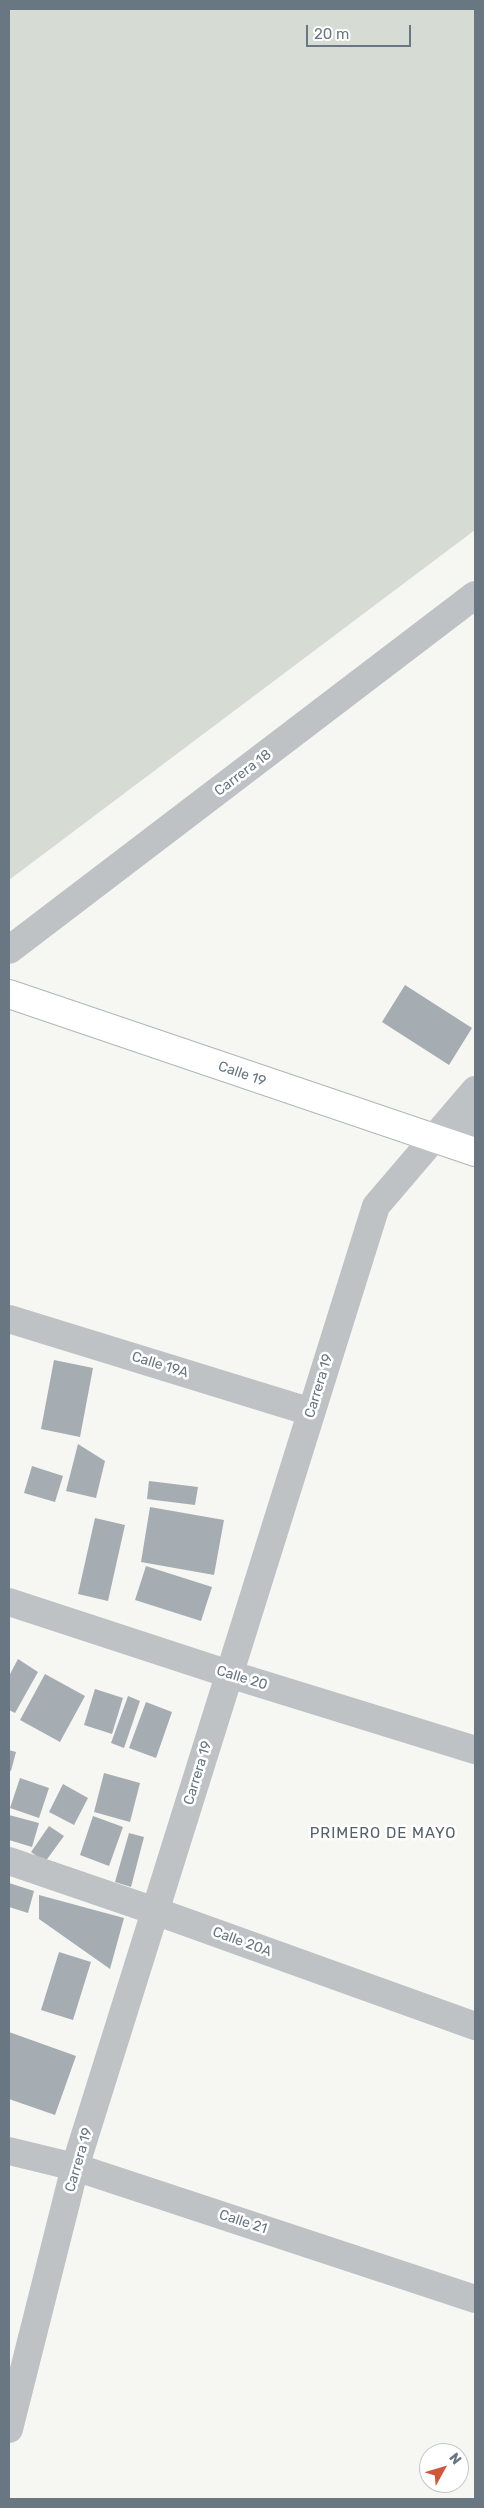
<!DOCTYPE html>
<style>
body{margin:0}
#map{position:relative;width:484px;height:2508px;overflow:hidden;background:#f6f6f3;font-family:Rubik,sans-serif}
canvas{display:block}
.frame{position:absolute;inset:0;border:10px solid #687781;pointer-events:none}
.north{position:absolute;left:419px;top:2443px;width:50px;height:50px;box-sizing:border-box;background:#fff;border:1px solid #c3c9cd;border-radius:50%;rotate:51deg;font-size:14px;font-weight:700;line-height:20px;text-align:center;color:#687781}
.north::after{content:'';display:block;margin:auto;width:18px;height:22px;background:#d0573a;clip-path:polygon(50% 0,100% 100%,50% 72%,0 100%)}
.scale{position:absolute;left:306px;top:25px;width:105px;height:22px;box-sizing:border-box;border:2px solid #687781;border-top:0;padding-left:6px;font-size:15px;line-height:18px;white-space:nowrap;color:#687781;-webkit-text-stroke:4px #fff;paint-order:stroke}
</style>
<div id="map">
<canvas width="484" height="2508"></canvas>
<div class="frame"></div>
<div class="north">N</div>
<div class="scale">20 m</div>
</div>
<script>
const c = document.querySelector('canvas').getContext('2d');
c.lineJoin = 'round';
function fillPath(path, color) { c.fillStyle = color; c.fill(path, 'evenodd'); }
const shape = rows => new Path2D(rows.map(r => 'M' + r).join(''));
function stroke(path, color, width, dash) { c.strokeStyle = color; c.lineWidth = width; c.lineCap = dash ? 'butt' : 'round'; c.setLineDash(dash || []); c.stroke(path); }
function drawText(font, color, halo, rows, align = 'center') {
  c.font = font + ' Rubik,sans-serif'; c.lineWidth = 5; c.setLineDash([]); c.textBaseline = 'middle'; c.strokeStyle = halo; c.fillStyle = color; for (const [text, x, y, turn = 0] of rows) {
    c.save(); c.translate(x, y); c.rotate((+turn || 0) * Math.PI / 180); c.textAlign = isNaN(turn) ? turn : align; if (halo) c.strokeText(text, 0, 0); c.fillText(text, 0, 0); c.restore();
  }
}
const green = shape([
 [9,9,475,9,475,530,9,880]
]);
const building = shape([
 [405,985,472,1028,449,1065,382,1022],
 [54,1360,93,1368,80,1437,41,1429],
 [78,1444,105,1461,96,1498,66,1491],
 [32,1466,63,1476,55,1502,24,1493],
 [149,1481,198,1487,195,1505,147,1499],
 [150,1507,224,1520,214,1575,141,1562],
 [95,1518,125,1525,108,1601,78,1594],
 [146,1566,212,1587,201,1621,135,1600],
 [18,1659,38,1672,15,1713,9,1710,9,1676],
 [45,1674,85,1696,60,1742,20,1720],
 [95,1689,123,1698,112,1734,84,1725],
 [128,1696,140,1701,124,1748,111,1743],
 [146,1702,172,1712,156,1758,129,1748],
 [9,1750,16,1752,11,1771,9,1770],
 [104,1773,140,1783,130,1822,94,1812],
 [20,1778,49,1788,39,1818,10,1808],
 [63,1784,88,1798,74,1825,49,1812],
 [9,1815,39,1823,32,1847,9,1840],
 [93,1816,123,1827,109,1866,80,1855],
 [49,1826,64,1836,45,1862,31,1852],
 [129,1833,144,1837,131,1887,115,1882],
 [9,1883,34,1891,28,1913,9,1907],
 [39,1895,124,1918,110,1969,39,1919],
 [59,1952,91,1962,73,2020,41,2010],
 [9,2032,76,2056,55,2115,9,2099]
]);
const minor = shape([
 [9,950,475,595],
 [433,1138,475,1126],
 [9,1319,311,1412],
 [9,1602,229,1674,475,1750],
 [9,1861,155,1911,475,2026],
 [9,2151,75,2167,475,2299],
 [9,2429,75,2167,376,1206,475,1090]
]);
const secondary = shape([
 [9,994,475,1152]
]);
const streetNames = [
 ["Carrera 18",243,773,-37],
 ["Calle 19",242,1074,19],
 ["Calle 19A",160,1365,17],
 ["Carrera 19",319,1386,-73],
 ["Calle 20",242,1678,17],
 ["Carrera 19",198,1773,-73],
 ["Calle 20A",242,1942,20],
 ["Carrera 19",79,2160,-74],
 ["Calle 21",243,2222,18]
];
const neighbourhoodNames = [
 ["PRIMERO DE MAYO",383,1834]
];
fillPath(green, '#d6dbd3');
fillPath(building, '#a6adb2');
stroke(secondary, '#b0b6b9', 30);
stroke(minor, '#bec2c5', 28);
stroke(secondary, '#fff', 28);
drawText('14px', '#687781', '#fff', streetNames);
c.letterSpacing = '1px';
drawText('15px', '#566067', '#fff', neighbourhoodNames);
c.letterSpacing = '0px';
</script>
